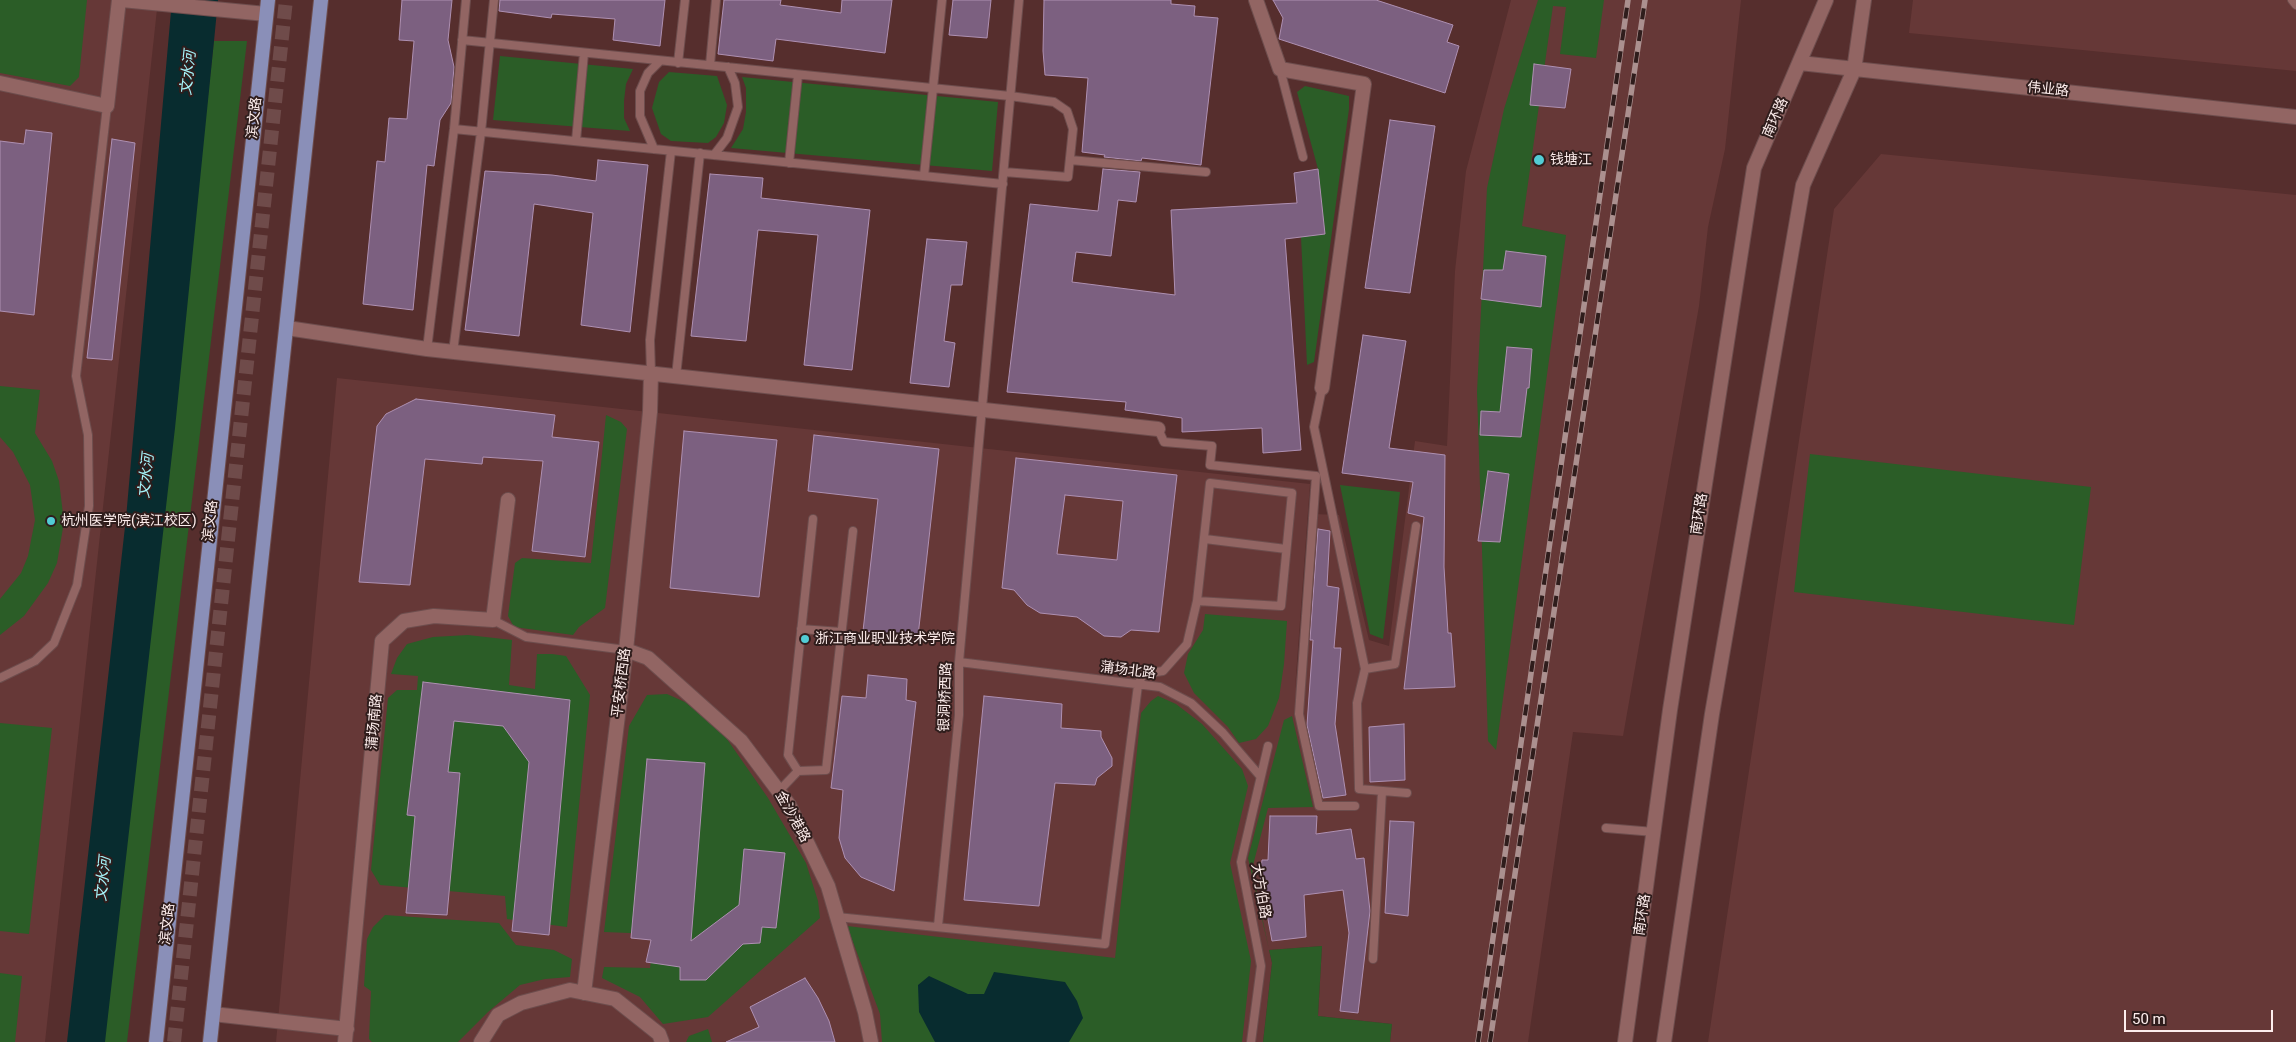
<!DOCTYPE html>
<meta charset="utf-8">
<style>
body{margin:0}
#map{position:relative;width:2296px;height:1042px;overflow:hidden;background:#562e2d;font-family:Roboto,sans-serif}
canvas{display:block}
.scale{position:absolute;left:2124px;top:1010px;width:149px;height:22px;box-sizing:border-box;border:2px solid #fdedec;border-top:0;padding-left:6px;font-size:15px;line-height:18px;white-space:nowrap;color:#fdedec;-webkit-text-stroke:4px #2f1d1c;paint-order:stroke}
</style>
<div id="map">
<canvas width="2296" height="1042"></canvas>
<div class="scale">50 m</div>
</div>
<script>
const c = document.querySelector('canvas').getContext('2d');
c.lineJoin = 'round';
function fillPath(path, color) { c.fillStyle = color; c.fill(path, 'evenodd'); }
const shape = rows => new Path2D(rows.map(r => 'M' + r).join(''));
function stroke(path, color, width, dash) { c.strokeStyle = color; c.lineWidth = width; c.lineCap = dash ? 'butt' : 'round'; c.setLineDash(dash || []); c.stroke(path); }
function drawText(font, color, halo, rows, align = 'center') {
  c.font = font + ' Roboto,"Noto Sans SC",sans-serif'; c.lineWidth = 4; c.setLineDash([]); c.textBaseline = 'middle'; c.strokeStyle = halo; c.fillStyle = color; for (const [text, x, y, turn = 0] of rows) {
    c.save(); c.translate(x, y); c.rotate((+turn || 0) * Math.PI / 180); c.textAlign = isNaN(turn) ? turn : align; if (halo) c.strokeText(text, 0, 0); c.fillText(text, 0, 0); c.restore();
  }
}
const built = shape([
 [0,0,158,0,45,1042,0,1042],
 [1511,0,1741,0,1725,149,1708,227,1699,306,1623,736,1573,732,1528,1042,1390,1042,1392,1024,1318,1016,1322,946,1269,950,1272,963,1263,1042,276,1042,337,378,1310,484,1295,689,1313,514,1339,515,1369,640,1389,646,1415,441,1447,446,1455,271,1466,171],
 [1913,0,2296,0,2296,71,1909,33],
 [1881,154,2296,195,2296,1042,1708,1042,1834,209]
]);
const green = shape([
 [0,0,87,0,79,77,70,86,0,73],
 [1538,0,1604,0,1596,58,1560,54,1566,7,1553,6,1522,226,1566,235,1496,750,1488,741,1477,392,1487,188,1504,109],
 [214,41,247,41,127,1042,103,1042],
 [500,56,633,69,626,84,624,101,624,118,630,131,493,120],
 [669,72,717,76,727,105,724,123,716,137,708,143,671,141,661,134,652,108,659,82],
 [742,77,998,102,992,171,731,148,743,129,746,112,746,88],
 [1305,86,1349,96,1349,109,1314,362,1307,365,1301,237,1318,169,1297,92],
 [0,386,40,390,35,433,52,461,59,481,64,522,57,563,48,583,24,616,0,635,0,599,21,573,28,556,35,520,30,485,13,452,0,437],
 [606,415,621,422,627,429,605,608,579,627,573,635,514,627,508,616,515,563,522,558,591,563],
 [1810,454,2091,487,2074,625,1794,592],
 [1340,485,1400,492,1383,639,1370,634],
 [1205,614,1287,621,1284,664,1279,698,1268,726,1256,739,1239,743,1228,727,1194,693,1184,673,1188,654,1203,630],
 [468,635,512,640,509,685,535,689,537,654,552,654,566,656,590,695,567,927,507,919,505,896,380,885,371,870,388,698,397,690,417,690,418,676,391,674,397,658,407,644,433,637],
 [667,694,685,702,720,729,768,798,806,863,818,901,820,918,708,1017,663,1024,640,997,602,978,604,967,650,968,655,934,604,932,629,726,647,695],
 [1158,696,1176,704,1202,724,1242,769,1248,786,1230,863,1251,961,1242,1042,882,1042,880,1014,847,926,1115,958,1141,713,1151,701],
 [1292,716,1313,807,1268,808,1252,869,1269,950,1322,946,1318,1016,1392,1024,1390,1042,1263,1042,1272,963,1248,858,1284,720],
 [0,723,52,728,29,934,0,931],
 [385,915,499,923,516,945,554,950,572,959,570,977,545,979,520,985,488,1012,458,1042,372,1042,369,1039,371,991,364,986,367,939,373,927],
 [0,973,22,976,15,1042,0,1042],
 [708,1029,712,1042,686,1042,689,1036]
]);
const water = shape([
 [172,0,218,0,214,41,175,428,105,1042,67,1042,126,518],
 [994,972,1065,982,1077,1001,1083,1018,1069,1042,935,1042,919,1012,918,985,929,976,968,994,984,994]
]);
const building = shape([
 [402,0,452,0,448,40,454,67,451,103,440,120,434,166,427,165,413,310,363,304,377,161,385,162,389,118,407,119,414,41,399,40,402,0],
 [500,0,665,0,660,46,613,40,615,19,552,14,551,18,499,11,500,0],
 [724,0,781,0,780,5,841,13,842,0,892,0,885,53,776,39,773,61,718,54,724,0],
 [953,0,991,0,987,38,949,35,953,0],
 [1044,0,1171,0,1171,4,1195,6,1194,16,1218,18,1201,165,1142,158,1141,161,1104,157,1105,155,1082,152,1088,78,1045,75,1043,51,1044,0],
 [1273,0,1376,0,1453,25,1447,42,1459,46,1445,93,1279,39,1283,18,1273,0],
 [1534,64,1571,69,1565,108,1530,105,1534,64],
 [1390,120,1435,126,1410,293,1365,288,1390,120],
 [26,130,52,133,34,315,0,311,0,141,24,144,26,130],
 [112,139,135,143,112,360,87,358,112,139],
 [598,160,648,165,630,332,581,325,593,213,534,204,519,336,465,330,485,171,552,175,596,181,598,160],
 [1103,169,1140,172,1136,202,1118,200,1111,256,1076,252,1072,282,1175,295,1171,210,1297,203,1294,173,1318,169,1325,234,1285,239,1301,450,1263,453,1262,428,1182,432,1182,418,1125,410,1126,402,1007,392,1030,204,1098,211,1103,169],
 [710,174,763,178,761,198,870,210,852,370,804,365,818,235,758,230,746,341,691,336,710,174],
 [927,239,967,242,962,285,951,285,944,341,955,343,949,387,910,383,927,239],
 [1506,251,1546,256,1541,307,1481,299,1484,270,1503,270,1506,251],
 [1363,335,1406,341,1389,448,1445,455,1444,567,1448,633,1451,633,1455,687,1404,689,1424,517,1408,513,1413,482,1342,473,1363,335],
 [1507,347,1532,349,1529,388,1527,388,1521,437,1480,435,1481,411,1500,412,1507,347],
 [416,399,555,415,552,437,599,442,585,557,532,551,543,461,483,457,482,464,425,459,410,585,359,582,377,426,386,414,416,399],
 [684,431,777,440,759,597,670,588,684,431],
 [814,435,939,449,918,636,863,631,878,499,808,491,814,435],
 [1016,458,1177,475,1159,632,1131,630,1121,637,1104,636,1077,617,1040,613,1027,605,1014,590,1002,588,1016,458],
 [1065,495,1123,501,1117,560,1057,554,1065,495],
 [1488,471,1509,474,1500,542,1478,541,1488,471],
 [1318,529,1330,531,1327,586,1339,588,1334,648,1341,648,1335,724,1346,795,1323,798,1307,725,1313,640,1310,640,1318,529],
 [868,675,907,679,906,700,916,702,894,891,861,877,845,858,839,838,843,790,831,788,842,696,866,698,868,675],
 [423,682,570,700,549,935,512,931,529,762,503,726,454,721,448,772,460,773,447,915,406,913,415,816,407,815,423,682],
 [984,696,1062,704,1061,728,1101,731,1101,737,1112,758,1112,766,1097,778,1095,785,1055,783,1039,906,964,900,984,696],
 [1404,724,1405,780,1370,782,1369,727,1404,724],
 [647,759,705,763,691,941,739,905,744,849,785,853,776,928,762,927,760,943,743,944,706,980,680,980,680,967,646,962,651,940,631,938,647,759],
 [1270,816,1317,816,1316,834,1351,829,1356,859,1364,858,1370,911,1358,1013,1340,1011,1349,933,1343,890,1304,895,1306,937,1272,941,1260,876,1262,860,1268,860,1270,816],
 [1390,821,1414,822,1408,916,1385,913,1390,821],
 [805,978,818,998,829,1021,835,1042,726,1042,759,1027,750,1007,805,978]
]);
const trunkTunnel = shape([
 [174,1042,286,0]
]);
const service = shape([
 [2292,0,2296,5],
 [462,40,1010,96,1054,102,1067,111,1073,129,1068,177,1004,172],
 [678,63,685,0],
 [710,65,716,0],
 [1280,69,1303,157],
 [454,129,1003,184],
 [576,141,584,53],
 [654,149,640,116,640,91,648,73,660,61],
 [714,155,727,138,738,107,735,83,728,67],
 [1070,160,1206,172],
 [789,163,798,75],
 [924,176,942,0],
 [427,349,454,129,466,0],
 [453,352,481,132,494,0],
 [651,373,650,340,671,151],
 [676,376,700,153],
 [1322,388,1314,427,1365,669,1357,703,1359,789,1407,793],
 [1158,429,1164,442,1212,446,1210,465,1316,476,1299,714,1319,806,1355,806],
 [1205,539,1286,549],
 [493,620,526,637,626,650],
 [801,629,841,632],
 [959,662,1160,687,1191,703,1223,733,1260,776],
 [1365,669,1395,664,1416,526],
 [0,678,35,661,54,643,77,585,89,506,88,435,76,376,107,106],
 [798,771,788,755,813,519],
 [779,791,798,771,826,770,853,531],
 [1606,828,1654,832],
 [837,917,1105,944,1138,685,1143,674,1163,671,1187,644,1197,601,1210,483,1292,493,1281,606,1197,601],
 [938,926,959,715,959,662,1019,0],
 [1373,959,1382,791],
 [1251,1042,1261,966,1241,862,1268,746]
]);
const minor = shape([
 [122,0,266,14],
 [1256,0,1280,69,1364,84,1322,388],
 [0,83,107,106,119,0],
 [287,328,427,349,1158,429],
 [626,650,648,658,741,741,789,805,828,886,865,1012,871,1042],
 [584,993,626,650,650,412,651,373],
 [213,1014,347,1029],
 [345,1042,382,641,404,621,434,616,493,620,508,500],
 [481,1042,498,1015,521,1003,570,990,615,999,659,1034,662,1042]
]);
const secondary = shape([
 [1800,63,2296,117],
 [1625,1042,1670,710,1754,168,1826,0],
 [1664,1042,1712,714,1803,185,1854,70,1864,0]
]);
const primary = shape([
 [156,1042,268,0],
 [210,1042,321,0]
]);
const rail = shape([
 [1478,1042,1628,0],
 [1490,1042,1645,0]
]);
const markers = [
 [1539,160,6,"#52ccd5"],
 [51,521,5,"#52ccd5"],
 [805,639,5,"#52ccd5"]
];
const streetNames = [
 ["伟业路",2048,90,6],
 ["滨文路",255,118,-84],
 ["南环路",1776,118,-66],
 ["南环路",1700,514,-81],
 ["滨文路",211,521,-84],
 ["蒲场北路",1128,671,7],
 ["平安桥西路",622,683,-83],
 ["银洞桥西路",946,697,-88],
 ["蒲场南路",375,722,-85],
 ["金沙港路",792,817,61],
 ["大方伯路",1260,891,80],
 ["南环路",1643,915,-82],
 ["滨文路",168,924,-84]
];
const poiNames = [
 ["钱塘江",1550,160],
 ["杭州医学院(滨江校区)",61,521],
 ["浙江商业职业技术学院",815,639]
];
const waterNames = [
 ["文水河",189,73,-84],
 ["文水河",147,476,-84],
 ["文水河",104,879,-84]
];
fillPath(built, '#663837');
fillPath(green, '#2b5d27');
fillPath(water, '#082c2f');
fillPath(building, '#7c6080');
stroke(building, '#ae90b2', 1);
stroke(trunkTunnel, '#6f4b4a', 14, [14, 7]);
stroke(service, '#6d4d4d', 10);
stroke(minor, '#6d4d4d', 16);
stroke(secondary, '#6d4d4d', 16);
stroke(primary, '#6d4d4d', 16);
stroke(service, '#926563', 8);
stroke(minor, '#926563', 14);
stroke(secondary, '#926563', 14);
stroke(primary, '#8a8fb8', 14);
stroke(rail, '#ab908f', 5.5);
stroke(rail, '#2f1d1c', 4, [11]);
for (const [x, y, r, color] of markers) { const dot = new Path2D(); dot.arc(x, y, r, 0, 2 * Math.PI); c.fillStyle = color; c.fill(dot); stroke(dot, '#2f1d1c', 2); }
drawText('14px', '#fdedec', '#2f1d1c', streetNames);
drawText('14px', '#fdedec', '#2f1d1c', poiNames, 'left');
drawText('italic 15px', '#a5f4fa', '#2f1d1c', waterNames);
</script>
